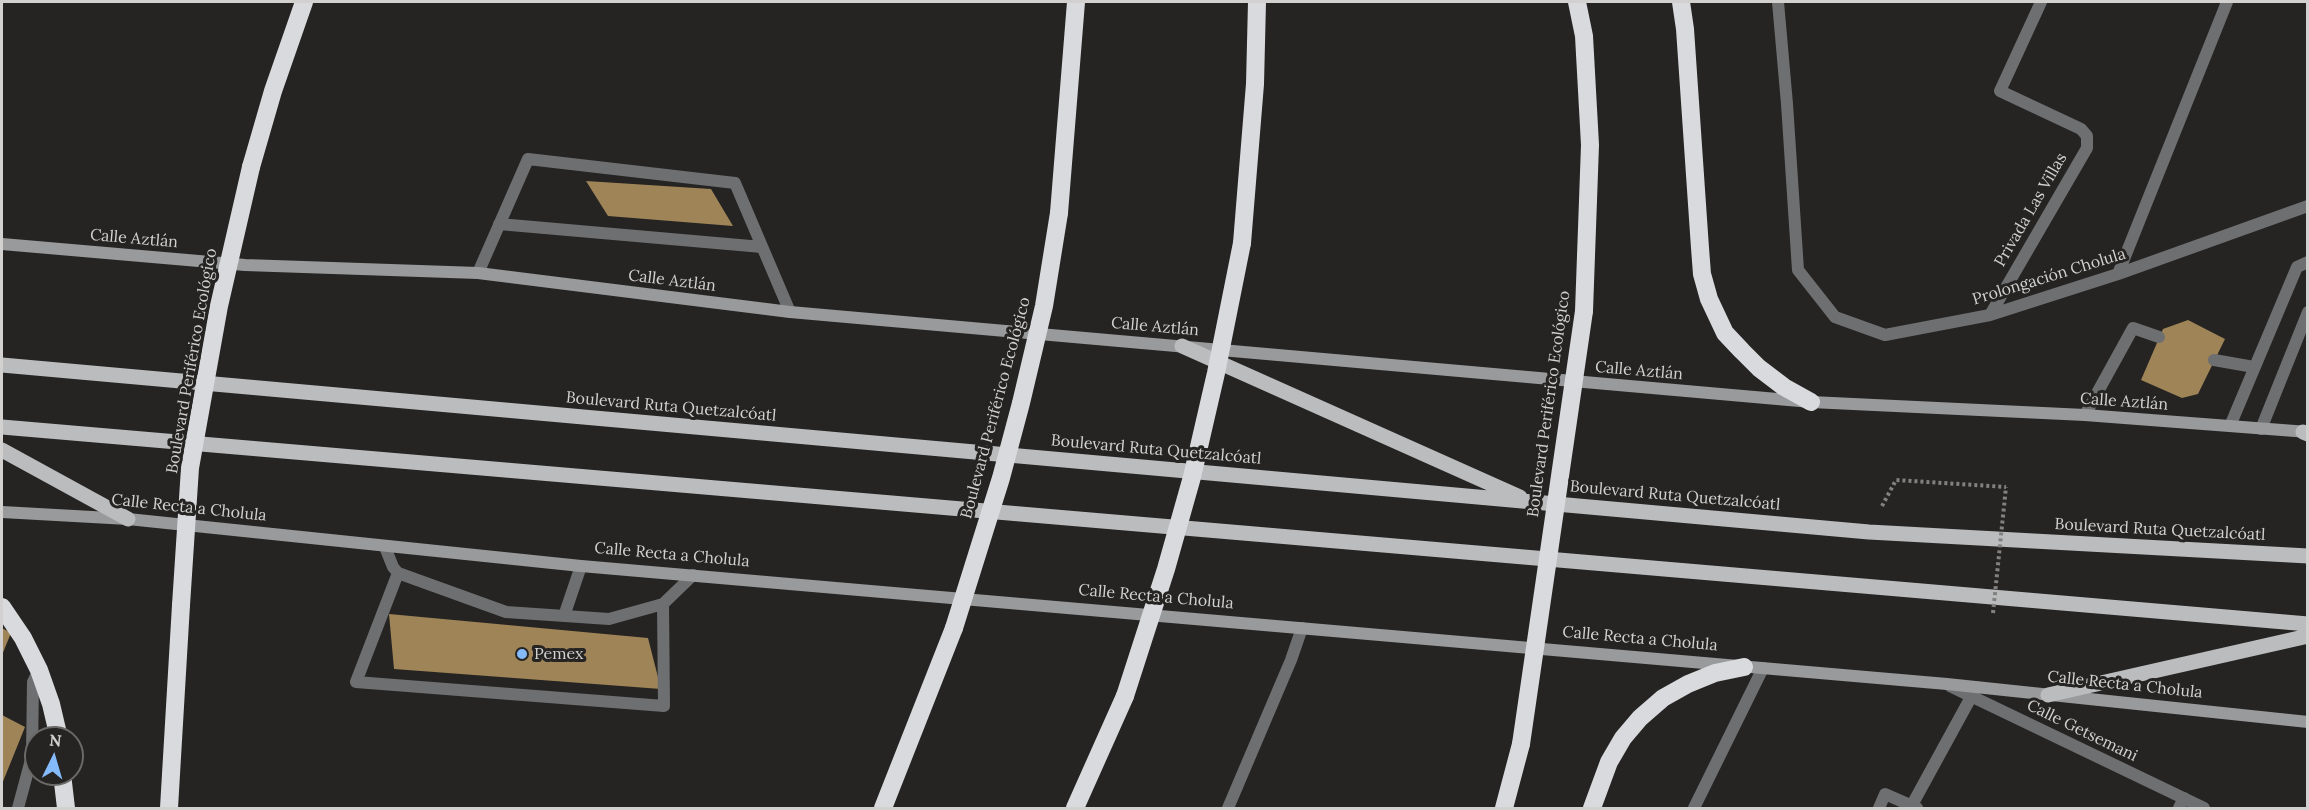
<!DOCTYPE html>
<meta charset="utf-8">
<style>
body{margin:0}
#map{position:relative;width:2309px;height:810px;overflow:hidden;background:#252422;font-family:Lora,serif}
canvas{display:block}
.frame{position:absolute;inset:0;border:3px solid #d2d1cf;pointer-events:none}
.north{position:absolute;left:24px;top:726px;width:60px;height:60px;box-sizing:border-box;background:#252422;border:2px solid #6a6967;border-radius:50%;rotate:5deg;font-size:16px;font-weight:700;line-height:24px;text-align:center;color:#d2d1cf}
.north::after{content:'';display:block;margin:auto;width:21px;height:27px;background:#86bbfb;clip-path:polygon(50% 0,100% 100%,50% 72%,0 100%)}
</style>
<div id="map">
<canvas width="2309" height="810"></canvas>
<div class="frame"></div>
<div class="north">N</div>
</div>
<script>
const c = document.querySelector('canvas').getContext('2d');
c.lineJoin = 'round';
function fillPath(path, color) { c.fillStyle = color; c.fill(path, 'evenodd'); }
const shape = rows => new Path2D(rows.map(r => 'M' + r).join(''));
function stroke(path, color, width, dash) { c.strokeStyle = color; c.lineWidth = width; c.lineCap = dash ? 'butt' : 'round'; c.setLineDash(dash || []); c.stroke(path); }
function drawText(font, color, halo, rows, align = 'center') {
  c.font = font + ' Lora,serif'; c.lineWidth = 6; c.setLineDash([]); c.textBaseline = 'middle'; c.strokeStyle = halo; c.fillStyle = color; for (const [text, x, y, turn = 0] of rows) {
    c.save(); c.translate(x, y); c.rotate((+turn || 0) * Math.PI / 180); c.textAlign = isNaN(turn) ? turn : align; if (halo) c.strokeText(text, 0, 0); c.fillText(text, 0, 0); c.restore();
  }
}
const building = shape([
 [586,181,711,189,733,226,608,216],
 [2188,320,2225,339,2198,394,2182,398,2141,380,2163,329],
 [389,614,648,638,661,689,394,669],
 [2,628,11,633,2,655],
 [2,715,25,727,2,784]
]);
const path = shape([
 [1882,506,1896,480,2006,487]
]);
const lane = shape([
 [499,224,762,247],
 [478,273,528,159,735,183,790,312],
 [2214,360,2254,367],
 [2085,415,2133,328,2159,337],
 [385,547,393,567,398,573,506,612,609,619,663,604,693,575],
 [398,573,356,682,664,706,663,604],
 [564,616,581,566],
 [1912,805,1976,688],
 [18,808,32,756,33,682,39,670],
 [1694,808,1763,668],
 [1879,808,1885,794,1917,808],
 [2179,808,2184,798]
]);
const street = shape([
 [1778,2,1787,104,1798,270,1835,317,1885,335,1990,315,2118,274,2308,206],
 [2118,274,2227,2],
 [1990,315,2087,148,2087,136,2081,129,2000,91,2041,2],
 [2230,426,2297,267,2308,262],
 [2261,429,2308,312],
 [1950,686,2204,808],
 [1228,808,1291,660,1302,628]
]);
const secondary = shape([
 [2,244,245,265,478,273,790,312,1811,402,2085,415,2308,432],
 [2,512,128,519,581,566,1947,684,2308,722]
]);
const primary = shape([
 [1182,346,1520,497],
 [2,365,1869,532,2308,556],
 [2,427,2308,624],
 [2303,432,2308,434],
 [2,450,128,519],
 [2048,695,2308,636]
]);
const highway = shape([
 [1577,2,1584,36,1590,145,1584,311],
 [1681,2,1685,29,1700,248,1702,274,1709,299,1725,333,1742,351,1759,368,1784,387,1811,402],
 [251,167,273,91,304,2],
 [1059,213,1076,2],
 [1242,243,1255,84,1257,2],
 [2,607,23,638,39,670,51,704,59,738],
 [62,774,66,808],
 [169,808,181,605],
 [883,808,954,628],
 [1075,808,1125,696],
 [1504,808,1521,744],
 [1592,808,1609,762,1623,738,1640,718,1663,698,1688,684,1715,673,1744,667]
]);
const pathBridge = shape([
 [1993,613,2006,487]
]);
const highwayBridge = shape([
 [181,605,190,468,219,306,251,167],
 [954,628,1001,478,1021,403,1044,306,1059,213],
 [1125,696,1166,569,1192,477,1216,373,1242,243],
 [1521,744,1584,311]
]);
const markers = [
 [522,654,6,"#86bbfb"]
];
const streetNames = [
 ["Privada Las Villas",2031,210,-60],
 ["Calle Aztlán",134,239,5],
 ["Prolongación Cholula",2049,277,-17],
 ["Calle Aztlán",672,281,7],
 ["Calle Aztlán",1155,327,5],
 ["Boulevard Periférico Ecológico",192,361,-80],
 ["Calle Aztlán",1639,371,5],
 ["Calle Aztlán",2124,402,4],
 ["Boulevard Periférico Ecológico",1549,404,-82],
 ["Boulevard Ruta Quetzalcóatl",671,407,5],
 ["Boulevard Periférico Ecológico",996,408,-75],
 ["Boulevard Ruta Quetzalcóatl",1156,450,5],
 ["Boulevard Ruta Quetzalcóatl",1675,496,5],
 ["Calle Recta a Cholula",189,508,6],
 ["Boulevard Ruta Quetzalcóatl",2160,530,3],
 ["Calle Recta a Cholula",672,555,5],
 ["Calle Recta a Cholula",1156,597,5],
 ["Calle Recta a Cholula",1640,639,5],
 ["Calle Recta a Cholula",2125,685,6],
 ["Calle Getsemani",2082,731,26]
];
const poiNames = [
 ["Pemex",534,654]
];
fillPath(building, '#9f8458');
stroke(path, '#82817f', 4, [3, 3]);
stroke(lane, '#6e6f71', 12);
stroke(street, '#6e6f71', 12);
stroke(secondary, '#999a9c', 12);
stroke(primary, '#babcbe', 15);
stroke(highway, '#d8dadd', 18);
stroke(pathBridge, '#82817f', 4, [3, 3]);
stroke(highwayBridge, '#d8dadd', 18);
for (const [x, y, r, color] of markers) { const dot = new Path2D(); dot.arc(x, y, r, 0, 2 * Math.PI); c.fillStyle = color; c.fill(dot); stroke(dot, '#252422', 2); }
drawText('16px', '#d2d1cf', '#252422', streetNames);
drawText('16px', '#d2d1cf', '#252422', poiNames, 'left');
</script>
